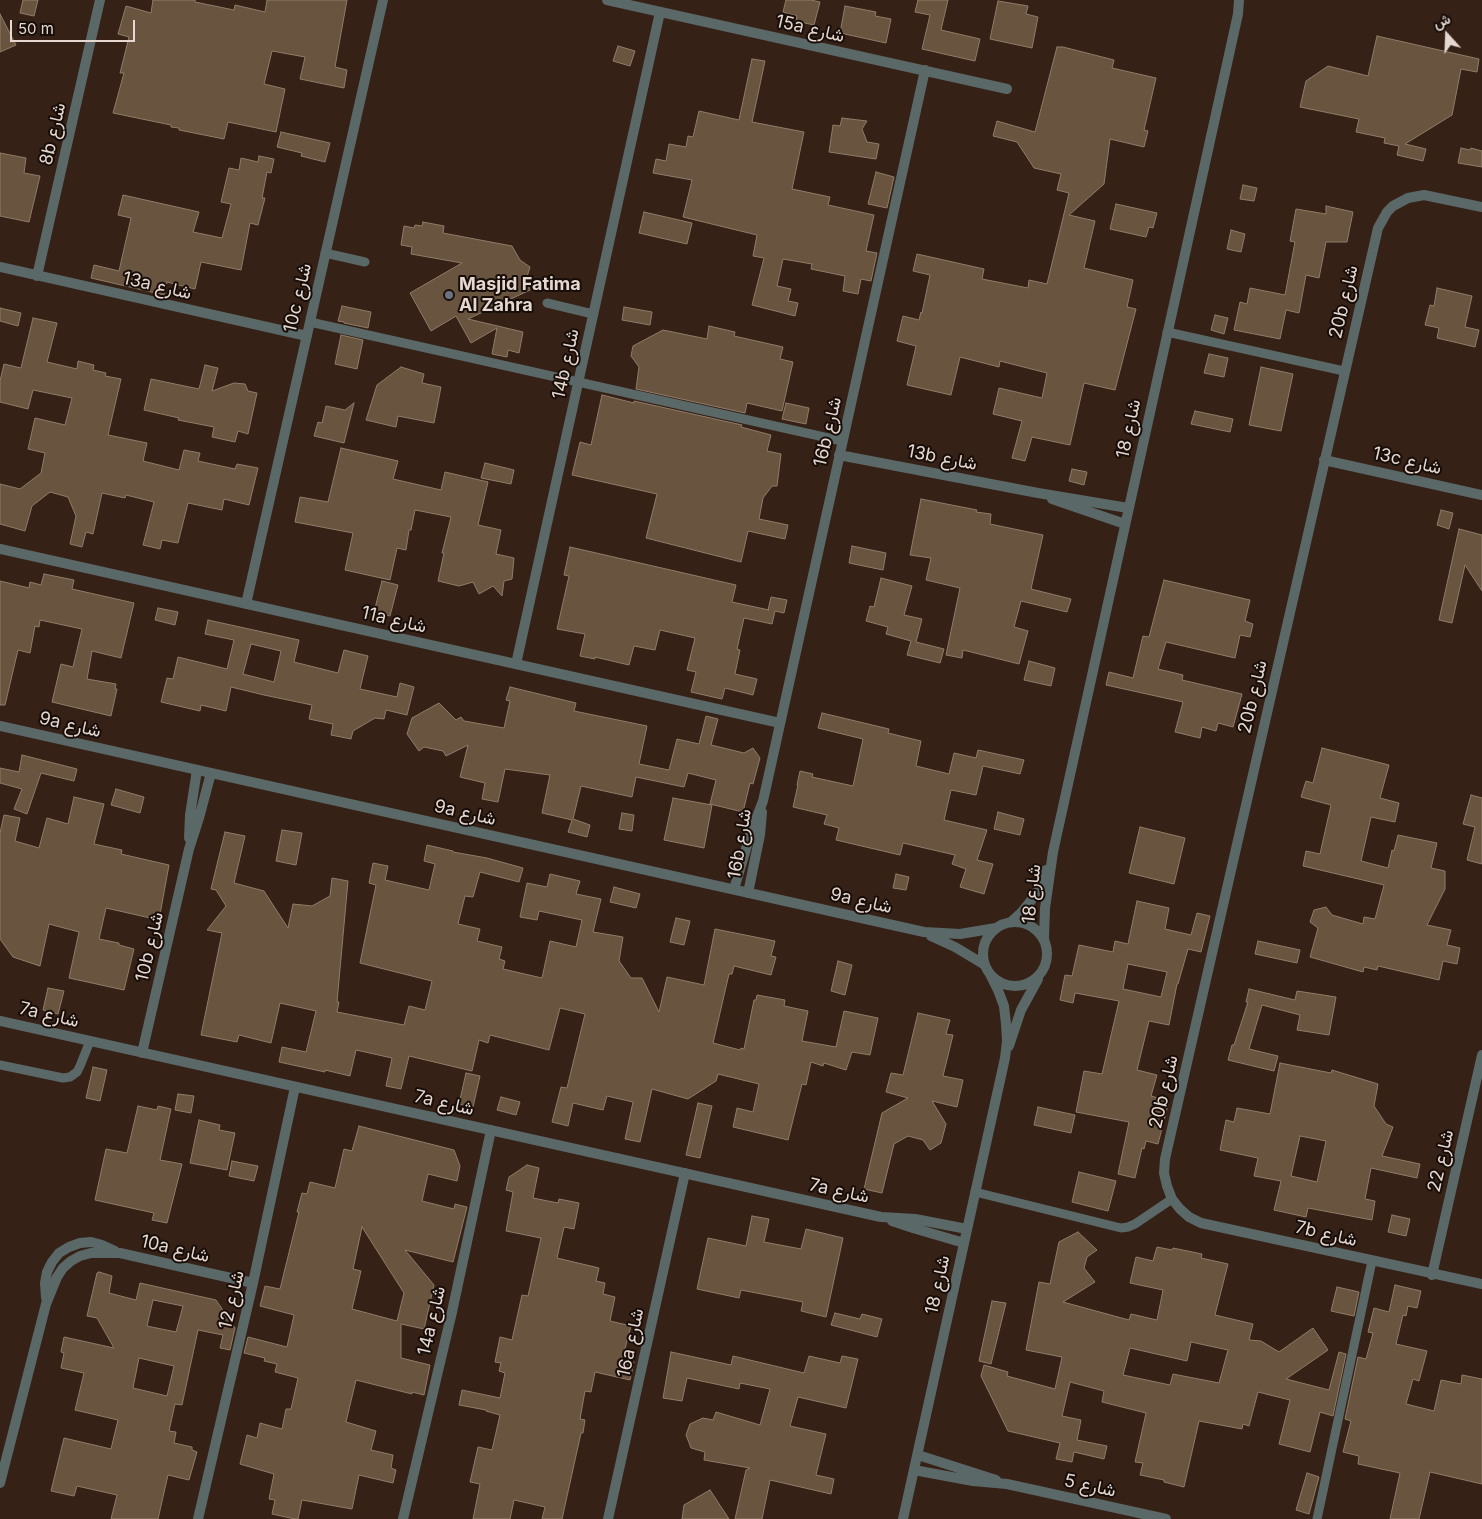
<!DOCTYPE html>
<meta charset="utf-8">
<style>
body{margin:0}
#map{position:relative;width:1482px;height:1519px;overflow:hidden;background:#362117;font-family:Inter,Vazirmatn,sans-serif}
canvas{display:block}
.north{position:absolute;left:1422px;top:10px;width:50px;height:50px;-webkit-text-stroke:4px #170d09;paint-order:stroke;rotate:340deg;font-size:14px;font-weight:700;line-height:20px;text-align:center;color:#e6d7d0}
.north::after{content:'';display:block;margin:auto;width:18px;height:22px;background:#e6d7d0;clip-path:polygon(50% 0,100% 100%,50% 72%,0 100%)}
.scale{position:absolute;left:10px;top:20px;width:125px;height:22px;box-sizing:border-box;border:2px solid #e6d7d0;border-top:0;padding-left:6px;font-size:15px;line-height:18px;white-space:nowrap;color:#e6d7d0;-webkit-text-stroke:4px #170d09;paint-order:stroke}
</style>
<div id="map">
<canvas width="1482" height="1519"></canvas>
<div class="north">ش</div>
<div class="scale">50 m</div>
</div>
<script>
const c = document.querySelector('canvas').getContext('2d');
c.lineJoin = 'round';
function fillPath(path, color) { c.fillStyle = color; c.fill(path, 'evenodd'); }
const shape = rows => new Path2D(rows.map(r => 'M' + r).join(''));
function stroke(path, color, width, dash) { c.strokeStyle = color; c.lineWidth = width; c.lineCap = dash ? 'butt' : 'round'; c.setLineDash(dash || []); c.stroke(path); }
function drawText(font, color, halo, rows, align = 'center') {
  c.font = font + ' Inter,Vazirmatn,sans-serif'; c.lineWidth = 4; c.setLineDash([]); c.textBaseline = 'middle'; c.strokeStyle = halo; c.fillStyle = color; for (const [text, x, y, turn = 0] of rows) {
    c.save(); c.translate(x, y); c.rotate((+turn || 0) * Math.PI / 180); c.textAlign = isNaN(turn) ? turn : align; if (halo) c.strokeText(text, 0, 0); c.fillText(text, 0, 0); c.restore();
  }
}
const building = shape([
 [23,0,38,0,34,16,20,13,23,0],
 [153,0,195,0,195,2,234,10,235,5,265,12,267,0,347,0,335,67,347,70,344,88,300,79,305,57,272,51,264,84,285,89,276,132,228,122,224,139,179,130,179,128,171,127,171,125,113,113,124,73,120,73,129,37,118,34,126,6,151,13,153,0],
 [786,0,811,0,820,2,814,25,796,21,797,16,783,12,786,0],
 [918,0,948,0,941,30,980,39,975,61,922,49,930,15,915,12,918,0],
 [998,1,1028,6,1026,14,1038,17,1032,48,990,39,998,1],
 [845,6,876,12,875,16,891,19,886,43,840,33,845,6],
 [0,14,16,45,0,52,0,14],
 [1377,36,1479,59,1477,72,1461,69,1452,115,1405,144,1426,149,1423,161,1397,155,1399,146,1384,143,1385,138,1356,132,1359,119,1300,107,1306,81,1328,66,1368,76,1377,36],
 [618,46,635,51,630,66,613,61,618,46],
 [1057,47,1063,47,1114,60,1112,68,1156,78,1144,130,1148,131,1144,147,1110,139,1104,184,1069,215,1095,221,1084,268,1133,280,1127,307,1136,309,1115,390,1084,383,1070,445,1032,437,1025,461,1012,458,1022,421,993,414,999,388,1042,398,1047,373,1000,361,999,367,960,357,951,395,907,385,916,346,897,341,903,316,919,320,921,312,922,313,930,275,913,271,917,254,984,269,982,279,1028,288,1029,280,1047,284,1069,193,1057,190,1061,174,1034,168,1017,142,993,136,997,121,1035,132,1057,47],
 [752,59,765,61,752,122,804,132,792,189,830,197,828,205,874,215,866,251,877,253,871,281,861,279,858,294,843,291,845,276,811,269,812,264,783,259,777,286,791,289,788,301,798,303,795,316,752,305,764,258,753,256,757,235,683,217,692,180,653,173,656,159,666,161,669,144,686,147,688,136,693,137,699,111,739,120,752,59],
 [842,118,867,121,862,129,867,142,879,144,876,159,829,152,833,125,840,126,842,118],
 [281,132,330,143,325,162,301,156,302,153,277,147,281,132],
 [1461,148,1470,150,1471,148,1482,151,1482,167,1458,163,1461,148],
 [0,153,26,158,24,173,40,176,29,222,0,216,0,153],
 [259,156,274,159,271,173,267,172,262,198,265,198,258,225,250,223,241,270,201,262,195,289,167,282,164,295,91,278,94,265,119,271,131,218,118,215,123,195,199,212,193,232,222,238,231,204,221,202,229,168,239,170,241,158,258,162,259,156],
 [876,172,894,177,887,208,868,204,876,172],
 [1243,185,1257,188,1254,201,1240,199,1243,185],
 [1116,204,1157,213,1153,228,1149,227,1146,237,1110,229,1116,204],
 [1326,206,1353,212,1347,242,1326,242,1319,278,1306,275,1299,313,1286,310,1280,339,1234,330,1240,302,1247,304,1250,288,1285,295,1295,242,1290,241,1296,209,1326,214,1326,206],
 [644,212,692,223,687,244,639,233,644,212],
 [423,222,444,226,443,233,512,246,520,260,530,267,526,280,530,290,468,319,523,332,519,353,508,350,507,357,492,354,497,328,471,343,456,316,431,331,410,293,462,263,411,254,412,247,401,245,404,226,414,228,415,225,422,226,423,222],
 [1231,230,1245,234,1241,252,1227,249,1231,230],
 [1437,288,1472,296,1465,327,1479,330,1475,347,1437,338,1439,328,1425,325,1430,305,1434,306,1437,288],
 [342,306,371,312,368,328,344,323,344,322,338,321,342,306],
 [624,307,652,312,650,325,622,320,624,307],
 [0,308,21,313,18,326,0,321,0,308],
 [1215,315,1228,318,1224,334,1211,330,1215,315],
 [33,318,57,323,47,362,77,369,78,361,94,365,93,370,106,373,105,376,121,379,108,435,147,443,143,461,179,470,184,450,200,453,198,461,235,469,237,464,258,468,249,505,224,499,222,510,188,503,178,543,162,540,160,549,143,545,154,502,126,495,125,498,102,493,93,534,86,532,82,547,70,544,76,516,68,497,50,492,32,506,25,531,0,524,0,484,20,489,41,473,45,453,28,449,35,418,65,425,72,398,33,390,28,409,0,402,0,381,4,364,21,368,33,318],
 [709,326,735,332,734,336,783,347,780,359,793,362,782,411,747,403,745,413,636,389,639,367,631,356,633,346,663,330,707,339,709,326],
 [341,335,363,340,357,369,335,364,341,335],
 [1209,354,1228,358,1224,377,1204,373,1209,354],
 [205,365,218,368,212,391,234,383,245,384,248,391,257,393,248,434,238,431,235,442,212,437,214,427,178,420,179,418,144,410,151,379,199,389,205,365],
 [401,367,424,374,422,383,441,387,434,423,398,416,396,427,366,420,377,385,401,367],
 [1261,367,1293,374,1281,431,1249,425,1261,367],
 [602,395,634,403,634,401,742,425,741,427,771,435,767,451,781,454,777,486,772,486,763,498,759,519,788,525,785,539,748,531,741,562,646,538,657,494,572,475,580,442,591,445,602,395],
 [354,403,344,443,314,436,318,422,322,423,326,406,345,410,354,403],
 [786,403,809,408,806,424,782,419,786,403],
 [1195,411,1233,419,1230,432,1191,424,1195,411],
 [341,448,398,461,393,479,441,490,445,472,488,482,478,525,501,530,496,554,514,558,512,579,504,581,502,596,493,586,479,594,473,582,459,586,438,581,444,553,442,553,451,517,415,510,411,530,409,530,406,550,397,548,390,580,345,570,353,533,295,522,300,497,328,502,341,448],
 [485,463,514,470,511,484,481,478,485,463],
 [1072,469,1087,472,1084,485,1069,481,1072,469],
 [921,499,977,510,976,512,991,514,990,524,1043,535,1031,589,1071,599,1067,612,1021,601,1014,627,1028,631,1019,664,963,650,962,658,946,655,960,588,926,580,931,558,910,555,921,499],
 [1441,510,1453,513,1449,529,1437,525,1441,510],
 [1459,529,1482,535,1482,591,1465,565,1452,623,1439,620,1459,529],
 [852,546,886,553,883,570,849,563,852,546],
 [570,547,736,585,732,602,769,610,768,610,771,597,787,600,784,613,775,611,772,624,744,618,737,649,740,650,735,674,757,679,753,695,725,688,722,699,691,692,696,672,687,670,695,638,660,630,655,650,634,646,629,665,595,657,595,659,580,656,585,634,557,629,569,576,564,575,570,547],
 [44,574,74,580,72,589,134,603,121,658,92,651,87,679,116,684,115,689,117,689,111,716,52,702,61,664,73,667,82,629,40,620,39,627,35,626,30,653,18,650,5,705,0,705,0,581,29,588,30,582,41,585,44,574],
 [881,578,912,586,904,615,922,619,916,642,944,649,940,663,907,655,911,641,886,634,888,627,866,621,870,606,874,607,881,578],
 [1164,580,1250,600,1245,621,1253,624,1250,637,1240,635,1235,658,1166,642,1158,669,1183,675,1182,680,1242,694,1233,727,1218,723,1216,731,1202,727,1200,738,1175,732,1183,702,1106,685,1109,672,1133,678,1143,636,1149,637,1164,580],
 [382,581,398,585,390,616,374,612,382,581],
 [158,608,178,612,175,625,155,620,158,608],
 [208,620,299,640,294,662,338,673,344,650,368,656,360,689,397,697,400,683,414,687,407,715,386,710,384,719,375,718,353,731,351,739,331,735,333,724,309,719,312,705,264,695,231,687,226,711,201,705,200,711,161,702,167,678,173,679,178,657,227,669,234,640,205,634,208,620],
 [251,644,281,651,274,682,243,674,251,644],
 [1029,661,1055,668,1051,686,1024,680,1029,661],
 [510,687,576,703,574,711,647,726,639,764,669,770,677,739,699,744,706,716,718,719,711,745,744,753,753,748,760,758,753,784,750,783,743,812,710,804,716,780,688,773,684,787,636,777,632,797,581,786,573,819,590,825,587,837,568,832,572,820,542,813,550,775,505,769,498,802,482,799,485,783,460,777,468,745,446,756,443,751,424,747,419,751,407,734,412,718,439,703,456,720,461,717,464,721,504,728,510,701,506,700,510,687],
 [822,713,889,729,888,733,921,741,916,766,949,774,954,753,976,758,978,750,1024,760,1020,774,983,766,976,795,951,790,944,820,987,830,977,860,993,864,984,894,960,887,966,869,952,864,955,855,903,843,900,855,836,840,839,828,824,824,827,815,793,807,798,785,797,785,800,771,813,774,812,777,853,786,863,739,818,728,822,713],
 [1322,748,1389,765,1380,798,1399,803,1395,822,1371,817,1361,861,1388,868,1392,850,1394,851,1398,835,1437,843,1431,868,1445,871,1445,889,1427,925,1451,930,1447,945,1460,948,1457,964,1443,961,1439,980,1378,966,1377,970,1364,967,1363,972,1310,957,1318,928,1310,922,1314,910,1326,907,1332,915,1363,924,1364,917,1375,919,1384,885,1303,866,1306,851,1320,854,1331,805,1301,797,1306,781,1313,783,1322,748],
 [22,755,77,769,74,781,41,773,27,814,14,809,22,789,0,783,0,768,19,772,22,755],
 [116,789,144,797,140,813,111,805,116,789],
 [1471,795,1482,798,1482,864,1467,860,1475,827,1463,824,1471,795],
 [74,797,104,804,94,844,122,850,121,854,169,865,159,920,106,908,99,939,119,943,119,945,134,949,124,990,69,978,79,932,49,924,40,966,13,957,0,939,0,833,4,815,20,818,15,841,39,848,47,818,68,824,74,797],
 [673,798,712,805,704,848,664,840,673,798],
 [998,812,1024,819,1020,835,994,829,998,812],
 [622,813,634,815,632,831,619,829,622,813],
 [1140,827,1185,838,1174,884,1129,873,1140,827],
 [282,830,302,833,296,865,276,861,282,830],
 [225,832,245,836,234,883,264,891,288,928,293,904,312,906,330,896,332,878,348,881,337,1002,339,1002,337,1012,404,1025,409,1006,425,1010,432,981,360,963,376,885,369,883,373,863,388,866,385,880,429,890,435,864,424,861,427,845,453,851,453,852,487,858,523,868,519,882,480,872,473,897,465,896,458,924,480,929,477,941,502,947,499,959,505,961,503,969,542,978,550,941,576,947,582,920,539,911,537,920,520,917,527,883,547,887,550,874,580,881,576,894,601,899,593,932,623,937,619,961,631,978,642,978,659,1012,667,977,704,985,715,929,775,941,771,956,776,957,771,975,734,966,732,974,729,974,713,1043,740,1050,741,1048,744,1049,754,1000,756,1000,757,995,785,1000,784,1006,808,1011,802,1041,836,1047,844,1011,878,1018,870,1055,852,1052,846,1070,824,1063,823,1066,811,1062,806,1085,802,1084,788,1140,733,1127,737,1108,753,1112,759,1084,718,1074,716,1081,688,1099,652,1089,640,1142,625,1139,633,1102,607,1096,603,1110,573,1103,568,1126,552,1122,561,1087,567,1088,585,1014,560,1008,549,1050,490,1035,488,1043,479,1040,472,1071,409,1056,401,1089,386,1086,392,1058,356,1050,350,1076,325,1070,325,1072,279,1062,282,1047,306,1052,316,1011,280,1003,271,1043,239,1035,237,1042,201,1035,222,933,207,930,226,906,216,890,211,889,225,832],
 [896,874,909,877,906,890,893,888,896,874],
 [614,887,640,894,636,908,610,902,614,887],
 [1137,901,1169,908,1165,929,1191,935,1197,913,1210,916,1201,952,1188,949,1178,984,1177,984,1169,1025,1149,1021,1137,1070,1157,1075,1151,1096,1169,1101,1158,1144,1146,1141,1144,1149,1142,1148,1135,1178,1118,1174,1129,1122,1076,1112,1084,1071,1102,1074,1119,1001,1075,993,1073,1003,1060,1000,1065,975,1072,976,1079,945,1113,952,1115,941,1128,944,1137,901],
 [1128,964,1167,972,1161,997,1123,989,1128,964],
 [676,918,690,921,684,945,670,942,676,918],
 [1258,941,1300,950,1297,963,1255,954,1258,941],
 [838,961,852,965,845,995,831,991,838,961],
 [48,988,64,991,58,1014,43,1010,48,988],
 [1249,989,1295,1000,1297,991,1336,997,1329,1035,1297,1030,1300,1015,1262,1005,1249,1049,1278,1056,1274,1071,1228,1060,1232,1045,1234,1045,1248,1002,1246,1002,1249,989],
 [918,1013,950,1020,946,1034,953,1035,943,1076,963,1080,957,1107,932,1101,946,1124,941,1143,930,1150,923,1140,908,1136,894,1144,882,1193,864,1189,882,1113,908,1098,886,1092,891,1073,903,1075,918,1013],
 [1280,1063,1331,1073,1332,1070,1378,1084,1374,1106,1386,1124,1393,1127,1382,1156,1420,1164,1417,1178,1371,1168,1365,1199,1375,1201,1372,1220,1308,1208,1306,1217,1274,1210,1281,1181,1254,1176,1258,1158,1220,1150,1226,1120,1234,1122,1237,1108,1270,1114,1280,1063],
 [1300,1136,1326,1141,1317,1182,1291,1176,1300,1136],
 [93,1067,107,1070,100,1101,86,1098,93,1067],
 [466,1073,480,1076,473,1107,459,1104,466,1073],
 [178,1094,194,1096,191,1113,175,1110,178,1094],
 [501,1097,520,1102,516,1115,497,1110,501,1097],
 [698,1103,712,1106,700,1158,686,1155,698,1103],
 [138,1106,157,1110,158,1106,171,1109,160,1160,182,1164,167,1223,152,1220,154,1213,95,1200,106,1149,127,1153,138,1106],
 [1038,1107,1075,1115,1071,1133,1034,1125,1038,1107],
 [199,1120,220,1125,219,1130,235,1133,227,1170,190,1163,199,1120],
 [359,1126,454,1150,460,1166,457,1181,428,1174,422,1201,454,1209,455,1204,467,1207,453,1262,405,1250,434,1285,424,1329,401,1324,401,1358,430,1365,424,1395,412,1392,412,1394,356,1380,346,1422,376,1431,371,1450,393,1455,391,1468,396,1470,393,1483,359,1475,352,1509,302,1500,298,1519,295,1519,272,1514,275,1500,269,1499,274,1474,240,1464,247,1435,257,1438,260,1423,282,1429,286,1409,291,1409,298,1378,275,1372,277,1364,264,1361,265,1358,244,1353,248,1337,287,1347,294,1315,260,1306,265,1286,280,1289,299,1212,297,1212,302,1193,307,1194,310,1182,335,1188,344,1149,352,1151,359,1126],
 [362,1227,404,1293,397,1321,352,1309,361,1271,353,1269,362,1227],
 [232,1161,258,1166,254,1181,229,1176,232,1161],
 [527,1165,539,1168,533,1198,558,1203,559,1199,579,1203,574,1229,564,1227,557,1258,599,1268,596,1281,605,1283,603,1294,615,1297,610,1321,631,1326,622,1360,634,1362,630,1380,595,1372,591,1392,585,1391,580,1419,585,1420,583,1433,581,1433,562,1519,542,1519,545,1507,514,1500,510,1519,473,1519,480,1484,470,1482,478,1447,492,1450,500,1415,486,1411,486,1410,459,1405,462,1390,500,1398,505,1373,499,1371,501,1363,495,1362,500,1337,512,1340,522,1295,528,1296,541,1238,506,1231,513,1192,506,1190,509,1177,527,1165],
 [1079,1172,1116,1181,1108,1211,1072,1202,1079,1172],
 [1392,1215,1410,1219,1406,1236,1388,1232,1392,1215],
 [752,1216,769,1219,764,1242,801,1249,806,1229,843,1238,826,1317,801,1311,803,1302,741,1290,739,1298,697,1289,708,1238,746,1246,752,1216],
 [1078,1232,1097,1250,1087,1257,1084,1268,1095,1282,1063,1302,1129,1320,1131,1314,1157,1320,1163,1290,1130,1283,1136,1257,1153,1261,1157,1247,1172,1250,1173,1248,1202,1254,1201,1258,1228,1264,1215,1315,1253,1324,1249,1340,1261,1341,1279,1352,1313,1328,1328,1350,1286,1379,1329,1390,1339,1352,1346,1354,1333,1416,1320,1412,1310,1452,1279,1444,1290,1400,1258,1392,1249,1426,1243,1424,1242,1429,1199,1421,1184,1487,1164,1482,1164,1480,1140,1475,1143,1463,1135,1462,1146,1413,1102,1402,1104,1391,1070,1382,1062,1416,1081,1420,1077,1440,1107,1446,1104,1459,1074,1452,1072,1462,1056,1459,1060,1443,1008,1431,981,1376,984,1365,1008,1372,1007,1376,1055,1389,1062,1357,1026,1350,1039,1282,1050,1284,1059,1242,1078,1232],
 [1191,1342,1228,1350,1219,1383,1173,1374,1170,1385,1123,1375,1130,1348,1187,1361,1191,1342],
 [99,1272,112,1276,109,1293,136,1300,140,1283,216,1300,235,1328,230,1350,220,1348,223,1335,198,1330,182,1405,175,1404,169,1431,176,1432,174,1443,192,1447,192,1450,197,1452,189,1480,168,1475,158,1519,111,1519,117,1495,77,1486,74,1496,51,1491,64,1438,111,1449,118,1420,75,1410,84,1373,61,1368,64,1353,61,1352,64,1337,114,1348,97,1318,87,1316,97,1273,99,1272],
 [153,1300,183,1306,176,1332,147,1326,153,1300],
 [139,1358,174,1366,167,1396,133,1388,139,1358],
 [1395,1285,1421,1291,1417,1308,1408,1306,1406,1316,1403,1315,1396,1344,1427,1351,1419,1381,1413,1379,1406,1404,1434,1411,1441,1380,1461,1384,1462,1375,1482,1379,1482,1484,1430,1472,1419,1519,1390,1519,1400,1473,1358,1464,1359,1456,1343,1452,1351,1421,1345,1419,1358,1357,1366,1359,1373,1333,1368,1332,1374,1308,1389,1312,1395,1285],
 [1337,1287,1359,1292,1354,1316,1331,1311,1337,1287],
 [992,1301,1006,1303,991,1364,979,1361,992,1301],
 [835,1313,860,1319,862,1314,882,1319,877,1337,831,1325,835,1313],
 [671,1352,731,1365,733,1356,804,1373,809,1356,840,1363,842,1356,858,1359,846,1408,798,1397,790,1426,826,1434,816,1475,834,1479,831,1494,770,1480,762,1519,735,1519,746,1470,750,1468,704,1460,705,1452,691,1448,686,1435,690,1424,703,1418,713,1420,716,1412,760,1425,770,1389,740,1383,739,1389,687,1378,682,1401,663,1398,671,1352],
 [1307,1473,1319,1477,1309,1514,1296,1510,1307,1473],
 [710,1490,729,1519,682,1519,684,1505,710,1490]
]);
const lane = shape([
 [325,253,365,262],
 [547,303,593,314],
 [310,322,842,441],
 [1167,332,1344,371],
 [0,1065,63,1078,70,1077,77,1072,80,1066,90,1041],
 [975,1192,1121,1228,1128,1227,1135,1224,1172,1199],
 [1317,1519,1372,1261]
]);
const street = shape([
 [607,0,1007,89],
 [1482,207,1424,195,1408,198,1393,206,1387,212,1378,228,1165,1159,1164,1173,1167,1186,1172,1199,1180,1209,1189,1217,1201,1223,1482,1284],
 [0,267,307,336],
 [37,276,100,0],
 [839,455,1038,493,1128,508],
 [1324,460,1482,495],
 [1052,499,1125,524],
 [0,549,780,723],
 [246,604,383,0],
 [516,664,660,12],
 [0,726,924,932,960,934,996,928],
 [189,838,190,815,197,770],
 [734,889,751,832,763,801,925,70],
 [748,893,760,835,762,812],
 [1011,922,1021,913,1030,902,1038,891,1046,870],
 '983 954a32 32 0 1 1 64 0a32 32 0 1 1-64 0Z',
 [931,936,955,947,985,965],
 [1044,938,1045,908,1053,852,1238,14,1239,0],
 [0,1021,881,1217,915,1219,967,1229],
 [1009,1046,1021,1010,1038,979],
 [142,1053,189,849,199,818,211,773],
 [892,1221,913,1228,964,1243],
 [1432,1275,1482,1055],
 [46,1298,45,1283,47,1272,52,1262,59,1253,69,1247,80,1243,91,1242,102,1245,115,1251],
 [918,1455,996,1480],
 [914,1470,973,1481,1007,1484,1166,1519],
 [0,1483,46,1304,57,1277,63,1268,71,1261,80,1256,91,1253,120,1253,253,1283],
 [198,1519,253,1283,295,1087],
 [403,1519,452,1312,491,1130],
 [608,1519,685,1173],
 [903,1519,1005,1058,1007,1041,1006,1024,1004,1006,998,990,990,974]
]);
const markers = [
 [449,295,5,"#6b7280"]
];
const streetNames = [
 ["15a شارع",810,29,13],
 ["8b شارع",53,134,-77],
 ["13a شارع",157,286,13],
 ["10c شارع",298,298,-77],
 ["20b شارع",1344,302,-77],
 ["14b شارع",566,364,-78],
 ["شارع 18",1129,429,-78],
 ["16b شارع",828,432,-77],
 ["13b شارع",942,458,11],
 ["13c شارع",1407,461,13],
 ["11a شارع",394,620,13],
 ["20b شارع",1253,697,-77],
 ["9a شارع",70,725,13],
 ["9a شارع",465,813,13],
 ["16b شارع",740,844,-81],
 ["شارع 18",1032,894,-84],
 ["9a شارع",861,901,13],
 ["10b شارع",150,947,-77],
 ["7a شارع",49,1015,13],
 ["20b شارع",1164,1092,-77],
 ["7a شارع",444,1103,13],
 ["شارع 22",1441,1161,-77],
 ["7a شارع",839,1191,12],
 ["7b شارع",1326,1234,13],
 ["10a شارع",175,1249,13],
 ["شارع 18",938,1285,-78],
 ["شارع 12",232,1300,-77],
 ["14a شارع",432,1321,-77],
 ["16a شارع",631,1343,-78],
 ["شارع 5",1090,1486,12]
];
const poiNames = [
 ["Masjid Fatima",459,285],
 ["Al Zahra",459,306]
];
fillPath(building, '#68543f');
stroke(building, '#907c68', 1);
stroke(lane, '#5a6968', 9);
stroke(street, '#5a6968', 10);
for (const [x, y, r, color] of markers) { const dot = new Path2D(); dot.arc(x, y, r, 0, 2 * Math.PI); c.fillStyle = color; c.fill(dot); stroke(dot, '#170d09', 2); }
drawText('18px', '#e6d7d0', '#170d09', streetNames);
drawText('bold 18px', '#e6d7d0', '#170d09', poiNames, 'left');
</script>
